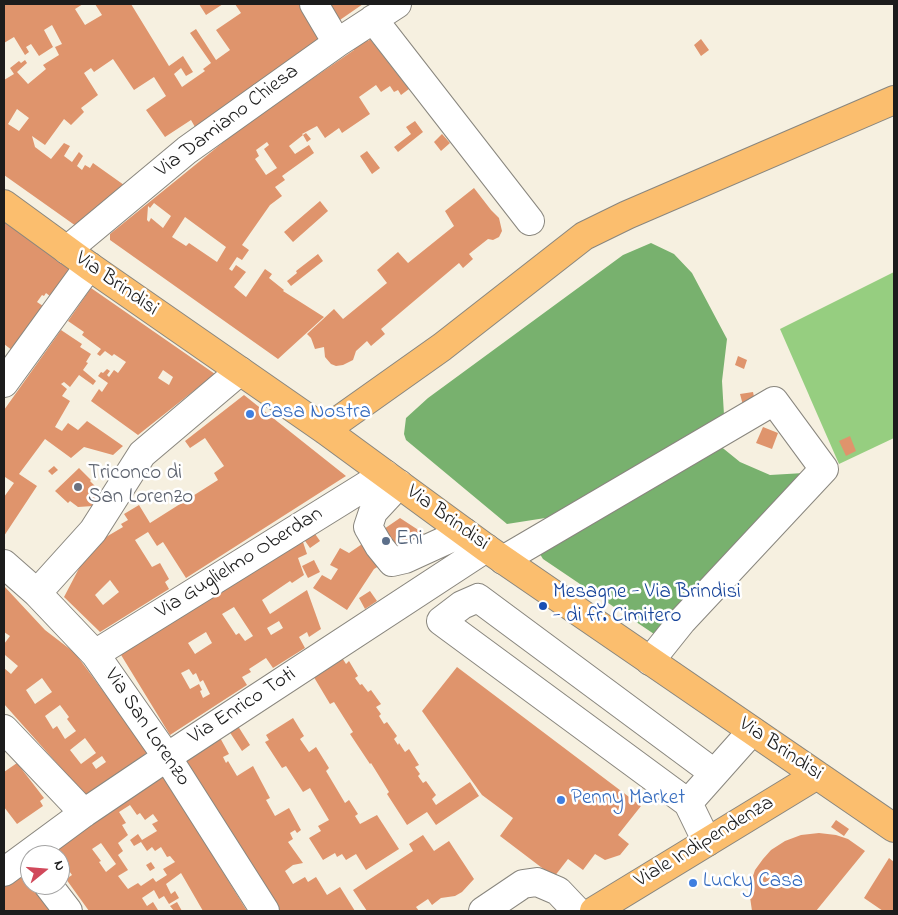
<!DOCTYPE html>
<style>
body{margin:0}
#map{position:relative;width:898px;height:915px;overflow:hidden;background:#f6f0e0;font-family:"Indie Flower",sans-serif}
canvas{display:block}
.frame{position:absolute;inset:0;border:5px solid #1c1c1c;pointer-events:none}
.north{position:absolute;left:20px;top:845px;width:50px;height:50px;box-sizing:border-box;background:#fff;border:1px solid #a4a4a4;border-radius:50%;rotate:73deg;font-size:14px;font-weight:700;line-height:20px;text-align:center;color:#1c1c1c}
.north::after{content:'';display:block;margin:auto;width:18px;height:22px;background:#d1495b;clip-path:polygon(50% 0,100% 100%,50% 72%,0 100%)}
</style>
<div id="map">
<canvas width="898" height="915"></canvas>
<div class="frame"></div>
<div class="north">N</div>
</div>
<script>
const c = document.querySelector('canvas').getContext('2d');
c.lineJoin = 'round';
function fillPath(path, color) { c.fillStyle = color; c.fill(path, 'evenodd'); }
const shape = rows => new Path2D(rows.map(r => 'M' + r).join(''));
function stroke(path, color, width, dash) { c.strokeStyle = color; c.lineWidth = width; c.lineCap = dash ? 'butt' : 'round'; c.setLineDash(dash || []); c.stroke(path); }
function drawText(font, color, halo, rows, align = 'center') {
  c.font = font + ' "Indie Flower",sans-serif'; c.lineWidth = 5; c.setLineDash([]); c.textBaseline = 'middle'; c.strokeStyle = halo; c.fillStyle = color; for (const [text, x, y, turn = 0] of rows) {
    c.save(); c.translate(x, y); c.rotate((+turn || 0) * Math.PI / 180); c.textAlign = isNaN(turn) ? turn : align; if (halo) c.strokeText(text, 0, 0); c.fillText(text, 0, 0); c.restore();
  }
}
const green = shape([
 [894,272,894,438,839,464,780,329]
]);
const forest = shape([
 [651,243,674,254,692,273,727,339,722,381,724,415,558,516,507,524,406,440,404,434,406,418,428,398,623,255],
 [719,445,740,462,770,475,804,473,654,634,543,559,538,551]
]);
const building = shape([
 [4,4,83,4,75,9,85,25,102,15,95,4,131,4,169,66,183,56,193,72,186,76,181,68,174,74,182,87,205,71,203,69,211,63,190,33,196,29,216,60,230,50,216,30,241,13,235,4,300,4,321,40,195,127,191,120,165,137,146,110,166,96,154,77,134,90,113,59,94,72,91,68,84,73,98,95,81,108,84,112,71,125,64,119,45,145,32,136,35,147,51,159,64,143,70,146,64,156,72,162,79,152,83,156,77,166,82,170,85,165,90,168,93,163,124,185,76,226,4,175,4,80,14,74,10,68,19,61,21,63,25,60,27,63,17,72,28,84,46,69,43,65,59,55,55,47,62,44,52,25,44,30,53,47,39,56,31,44,26,47,29,52,25,55,14,37,4,43],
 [17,109,29,118,19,131,8,124],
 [199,4,223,4,206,15],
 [327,4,363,4,337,22],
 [366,38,368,41,370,39,409,89,401,95,398,90,394,92,390,86,381,92,376,85,359,97,370,114,342,133,339,128,325,138,317,126,302,134,303,135,289,146,295,154,309,145,314,153,282,176,285,180,275,187,282,196,270,205,242,245,249,250,242,260,237,257,229,269,232,271,236,265,246,272,234,287,246,297,265,269,272,274,269,278,284,290,283,291,324,317,278,359,110,240,110,234,242,127,354,50,352,48],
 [267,142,269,145,264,149,277,168,266,175,255,159,259,156,256,150],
 [154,203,171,216,163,228,151,218,149,222,147,220,148,206,150,208],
 [185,217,226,247,217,262,189,243,186,246,172,237],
 [701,39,709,50,701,56,694,45],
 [415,121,423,132,398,152,394,147,411,134,406,127],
 [306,133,311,139,307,142,303,135],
 [442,134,450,143,441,151,434,142],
 [367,151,380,168,372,174,360,156],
 [474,188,491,210,499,218,502,231,499,237,493,240,488,239,469,254,473,259,463,268,459,263,381,329,385,334,371,346,367,341,356,351,353,360,343,365,336,366,331,364,325,357,324,347,315,349,311,338,307,334,334,309,343,319,387,283,377,270,398,252,408,263,454,226,445,211],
 [320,201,328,211,293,242,284,232],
 [4,216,78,268,55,300,46,293,44,296,42,295,37,302,49,310,17,354,4,344],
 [318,254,323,261,291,286,287,281,297,273,296,271],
 [91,288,215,374,138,435,91,401,99,389,102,392,108,383,98,376,101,372,103,373,107,369,110,371,107,375,109,377,114,370,118,373,126,362,114,354,112,356,105,351,100,356,97,354,101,349,82,335,84,332,68,321],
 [163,370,173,377,169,385,158,378],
 [61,330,82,344,80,347,91,354,86,362,88,363,83,370,96,381,93,385,79,375,70,387,64,382,61,384,67,389,62,396,70,401,55,427,62,431,68,423,78,430,87,421,123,446,113,455,84,447,71,458,45,439,19,474,37,486,4,536,4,497,14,483,5,477,4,478,4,410],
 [738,356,747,360,744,369,735,365],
 [753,392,756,406,744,409,740,394],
 [244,395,346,476,186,578,163,542,157,546,148,532,135,540,152,567,160,563,169,579,165,582,169,589,100,632,64,597,86,555,103,532,106,537,123,527,121,524,128,520,124,514,139,505,150,523,218,480,214,473,224,466,205,438,190,448,185,441],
 [110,580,119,592,103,605,95,595],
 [763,427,778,433,772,449,756,443],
 [850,436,856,451,846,456,839,441],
 [54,466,58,470,52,475,48,471],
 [79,468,91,480,90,481,96,487,95,496,97,501,93,506,78,507,70,501,68,503,55,491],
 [400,518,426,535,423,539,374,569,347,610,313,588,322,575,331,580,338,569,330,565,340,548,349,553],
 [313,531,320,541,310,548,303,538],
 [302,539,307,554,298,558,304,575,292,583,290,581,262,600,270,614,307,590,321,629,309,637,307,632,299,637,305,648,273,668,266,658,249,669,251,672,242,677,247,685,170,735,118,650],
 [234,607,253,636,245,641,239,633,236,635,222,614],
 [279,621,283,628,271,635,267,628],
 [206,632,212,643,195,654,188,643],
 [189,669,193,675,196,673,200,682,203,680,210,694,203,698,200,691,202,690,199,684,190,689,181,673],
 [314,560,320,572,308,578,302,566],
 [4,586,45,630,75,653,148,752,86,796,4,704,4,668,11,674,18,666,5,655,4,657,4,644,10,636,4,632],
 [42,678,52,692,35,704,26,690],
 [60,705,69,717,67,719,76,731,65,739,57,726,53,729,45,716],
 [85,738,96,753,81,764,70,750],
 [102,756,106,762,96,769,92,763],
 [370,591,377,601,365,609,359,598],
 [341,656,346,664,349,661,358,676,355,678,360,685,362,684,368,692,371,690,381,704,376,707,381,714,379,716,384,724,387,722,397,736,394,739,398,745,399,743,405,752,409,749,419,765,415,767,420,774,418,776,423,783,426,781,436,795,432,799,436,805,470,782,479,796,436,825,427,812,407,825,387,794,389,792,371,763,370,764,350,734,353,732,334,702,330,704,312,674],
 [457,667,641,806,618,835,629,844,620,855,605,860,595,854,583,870,568,859,554,877,500,836,513,818,482,795,422,711],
 [293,718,304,736,300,739,309,752,316,747,329,768,326,771,345,803,349,800,358,814,355,816,360,824,377,815,399,849,366,870,356,854,346,860,342,854,337,857,335,853,323,860,309,838,321,831,318,826,329,820,310,788,303,792,286,766,282,768,265,742,269,740,266,735],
 [236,723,250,745,242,751,227,728],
 [218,734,229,754,223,757,226,763,228,761,237,776,253,766,270,798,266,800,275,816,289,808,301,830,297,833,295,830,290,833,293,839,288,842,303,863,293,865,285,871,293,884,305,877,308,882,316,877,327,895,340,887,355,911,280,911,183,756],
 [17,763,44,798,40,801,43,806,17,824,4,807,4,772],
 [160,770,247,911,203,911,181,873,166,884,171,894,175,891,179,898,169,904,164,896,159,899,154,890,142,898,147,906,153,902,158,910,157,911,89,911,66,879,72,875,62,861,60,863,60,855,49,855],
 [130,805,137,815,140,813,145,820,153,814,158,821,152,824,157,831,142,840,138,834,130,840,134,846,141,842,147,851,152,847,155,851,161,847,167,857,170,856,175,862,163,869,167,875,156,882,153,878,141,886,138,883,128,889,118,876,128,870,118,855,123,851,118,843,128,835,122,825,126,823,119,812],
 [101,843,116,864,106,872,99,862,101,861,92,849],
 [836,820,849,829,844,836,831,827],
 [819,833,836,835,848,839,865,851,816,911,752,911,750,897,751,882,755,870,763,859,771,850,785,841,801,835],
 [423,835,434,851,449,841,474,879,462,892,455,896,441,898,432,905,428,899,416,907,419,911,367,911,353,890,413,851,409,844],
 [889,858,894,862,894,911,883,911,864,898],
 [151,862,155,868,150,871,146,865],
 [22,871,30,882,30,885,32,885,51,911,4,911,4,885],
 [177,902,182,911,174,911,170,906]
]);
const minor = shape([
 [314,4,337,43],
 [373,19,530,221],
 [67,250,187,150,337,43,397,4],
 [4,383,89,266],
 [399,484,373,512,368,527,379,546,392,562,405,559,464,532],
 [503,560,774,401,824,469,682,621,650,661],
 [4,564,37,593,95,654,167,757,265,911],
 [37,593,93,531,142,454,240,371],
 [95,654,385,474],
 [4,729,84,813],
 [688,803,441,621,462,605,478,598,714,773],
 [707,842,688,803,752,731],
 [4,872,84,813,167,757,486,548],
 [48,885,68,911],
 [483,911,523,884,537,882,558,891,577,911]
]);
const major = shape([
 [4,204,89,266,325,430,486,548,894,828],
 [325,430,442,347,584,236,627,215,894,100],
 [594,911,817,775]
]);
const markers = [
 [250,414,5,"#3f7fe0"],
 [78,487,5,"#6b7280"],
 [386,541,5,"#5c6f8a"],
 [543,606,5,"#1a4fb4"],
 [561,800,5,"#3f7fe0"],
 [693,883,5,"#3f7fe0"]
];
const streetNames = [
 ["Via Damiano Chiesa",228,122,-37],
 ["Via Brindisi",116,285,35],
 ["Via Brindisi",447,519,36],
 ["Via Guglielmo Oberdan",240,564,-32],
 ["Via Enrico Toti",243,707,-33],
 ["Via San Lorenzo",146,728,56],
 ["Via Brindisi",780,750,34],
 ["Viale Indipendenza",705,843,-31]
];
const shopNames = [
 ["Casa Nostra",260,414],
 ["Penny Market",571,800],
 ["Lucky Casa",703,883]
];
const worshipNames = [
 ["Triconco di",88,475],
 ["San Lorenzo",88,499]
];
const serviceNames = [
 ["Eni",396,541]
];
const transitNames = [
 ["Mesagne - Via Brindisi",553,594],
 ["- di fr. Cimitero",553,618]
];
fillPath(green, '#96ce80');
fillPath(forest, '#78b16e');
fillPath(building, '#df946c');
stroke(minor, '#89867e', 30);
stroke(major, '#89867e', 30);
stroke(minor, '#fff', 28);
stroke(major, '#fbbe6e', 28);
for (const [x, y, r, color] of markers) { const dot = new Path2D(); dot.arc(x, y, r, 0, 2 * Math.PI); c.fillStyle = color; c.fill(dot); stroke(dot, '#fff', 2); }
drawText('21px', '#1c1c1c', '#fff', streetNames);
drawText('21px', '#366cbe', '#fff', shopNames, 'left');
drawText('21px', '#5b616d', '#fff', worshipNames, 'left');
drawText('21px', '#4e5e75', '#fff', serviceNames, 'left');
drawText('21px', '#164399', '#fff', transitNames, 'left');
</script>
